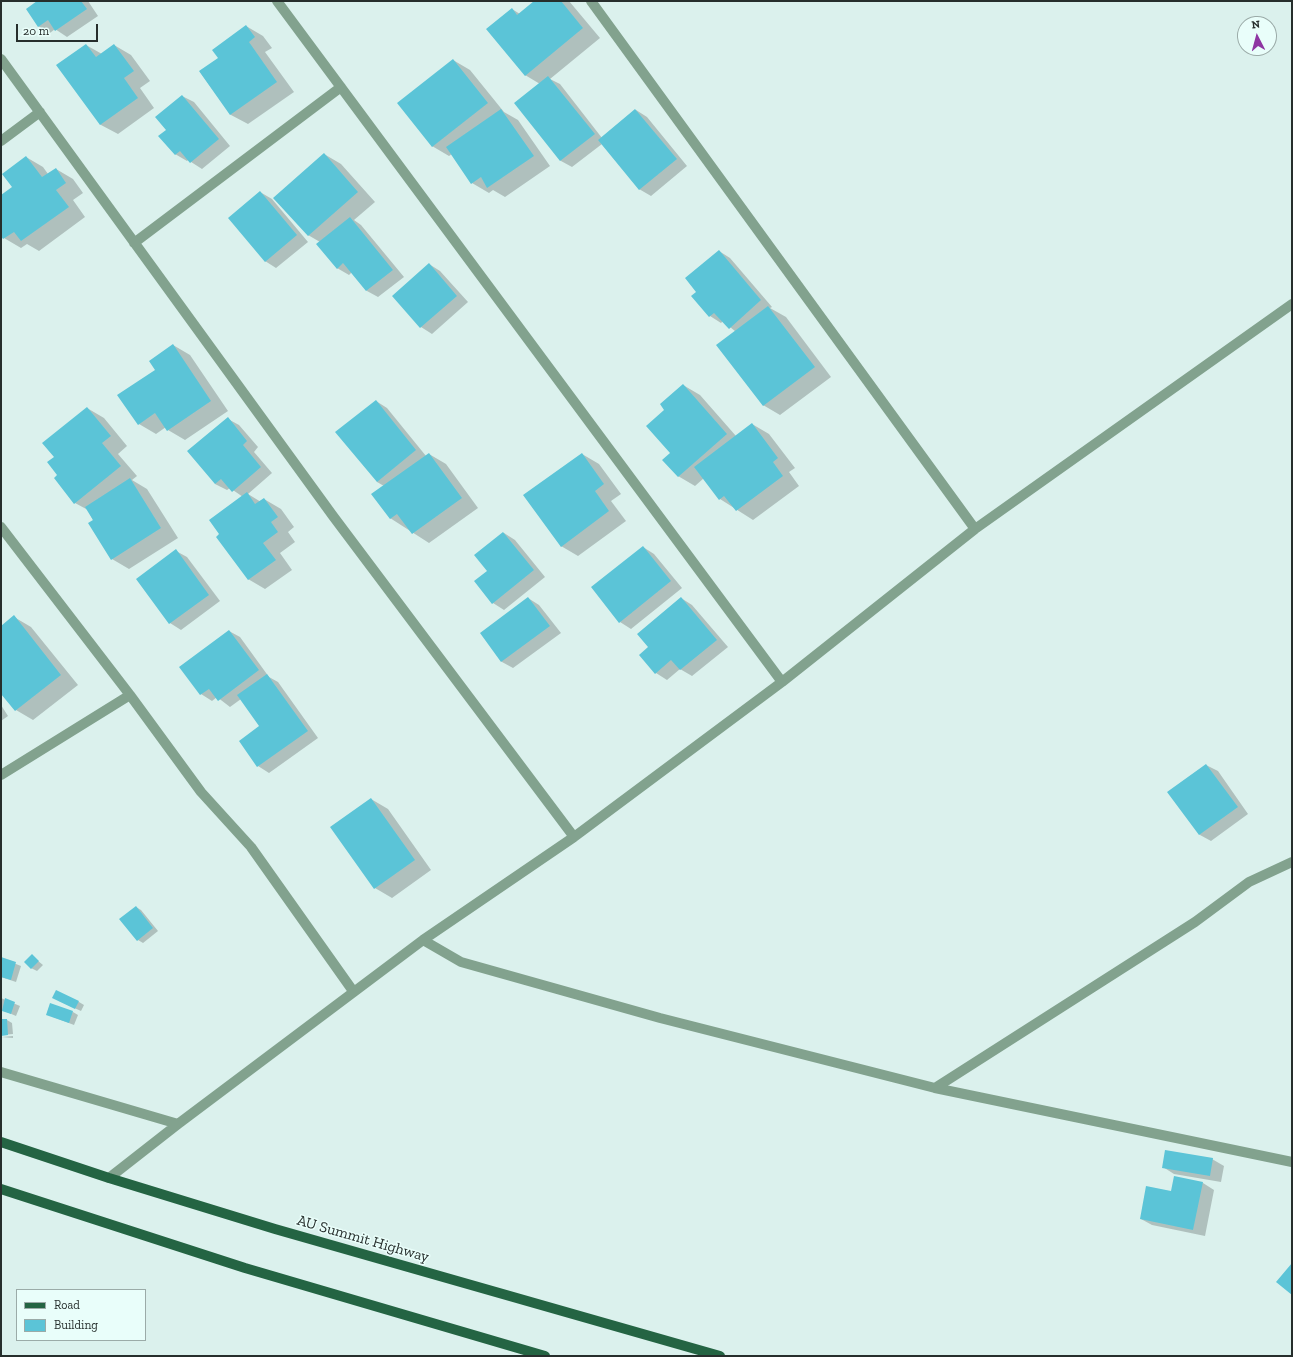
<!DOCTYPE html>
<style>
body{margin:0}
#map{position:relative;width:1293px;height:1357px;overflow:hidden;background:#dbf1ed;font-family:"Zilla Slab",serif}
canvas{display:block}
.frame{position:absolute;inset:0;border:2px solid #262e2c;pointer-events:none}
.legend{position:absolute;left:16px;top:1289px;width:130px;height:52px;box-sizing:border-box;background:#e9fefa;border:1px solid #9baba8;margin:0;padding:5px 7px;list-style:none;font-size:12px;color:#262e2c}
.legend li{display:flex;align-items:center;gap:8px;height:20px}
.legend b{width:20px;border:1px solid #9baba8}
.north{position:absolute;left:1237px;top:16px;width:40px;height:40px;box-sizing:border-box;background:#e9fefa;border:1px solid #9baba8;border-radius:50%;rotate:354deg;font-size:11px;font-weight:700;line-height:16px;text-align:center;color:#262e2c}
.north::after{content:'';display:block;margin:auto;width:14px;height:18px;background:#8e36a2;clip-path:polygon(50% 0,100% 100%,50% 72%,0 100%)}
.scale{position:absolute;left:16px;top:24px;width:82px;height:18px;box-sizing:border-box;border:2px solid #262e2c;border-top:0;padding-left:5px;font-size:12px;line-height:14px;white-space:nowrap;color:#262e2c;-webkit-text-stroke:3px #e9fefa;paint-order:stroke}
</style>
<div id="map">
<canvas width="1293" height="1357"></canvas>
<div class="frame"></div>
<ul class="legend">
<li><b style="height:5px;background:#246443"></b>Road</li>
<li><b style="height:11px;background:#5bc4d7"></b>Building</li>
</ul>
<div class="north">N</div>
<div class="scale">20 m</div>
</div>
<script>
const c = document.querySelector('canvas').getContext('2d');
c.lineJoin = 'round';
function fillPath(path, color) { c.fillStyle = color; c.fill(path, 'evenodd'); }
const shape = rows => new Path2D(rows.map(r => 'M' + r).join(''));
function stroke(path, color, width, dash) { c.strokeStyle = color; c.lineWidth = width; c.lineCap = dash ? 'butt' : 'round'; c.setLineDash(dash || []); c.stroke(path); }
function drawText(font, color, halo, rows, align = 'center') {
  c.font = font + ' "Zilla Slab",serif'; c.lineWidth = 3; c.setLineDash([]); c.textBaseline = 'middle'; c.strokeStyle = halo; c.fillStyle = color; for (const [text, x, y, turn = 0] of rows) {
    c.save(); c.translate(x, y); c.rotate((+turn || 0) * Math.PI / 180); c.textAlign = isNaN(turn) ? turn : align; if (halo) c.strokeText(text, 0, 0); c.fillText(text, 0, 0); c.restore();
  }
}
const shadow = shape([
 [38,1,88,1,98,16,67,37,55,29,50,33,38,26],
 [535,1,569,1,600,38,550,79,560,84,602,138,636,110,647,117,687,166,651,196,639,189,602,144,572,167,561,161,516,103,540,84,525,75,512,9,520,14],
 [246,26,263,36,272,48,265,52,294,92,248,124,231,115,200,72,219,58],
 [86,45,102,54,114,45,131,55,150,81,140,88,154,108,118,134,101,125,58,66],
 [453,60,470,70,504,112,518,120,550,166,505,197,493,190,489,193,472,183,452,154,449,156,432,146],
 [182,96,194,102,230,146,202,169,188,160,187,161,175,154,167,130],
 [324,154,341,164,375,202,354,220,361,225,404,277,378,297,367,291,352,272,349,275,337,268,320,242,308,235],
 [26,157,43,167,48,174,56,169,73,179,83,193,73,200,85,217,39,251,27,244,21,248,4,238,1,234,1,196,13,188],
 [260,192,272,199,308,242,276,268,265,261],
 [719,251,730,258,772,307,770,308,786,317,831,377,780,415,763,405,736,332,723,321,721,323,710,316,698,292],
 [429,264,440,271,468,302,432,334,421,327,393,296],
 [173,345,190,355,228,411,185,440,168,430,166,427,156,434,139,424,156,370],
 [683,385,700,395,736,436,752,424,769,434,795,468,789,472,799,486,753,520,720,499,704,478,695,486,678,476,672,453,666,410],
 [376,401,387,408,426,456,429,454,446,464,478,508,429,543,390,518,384,486,377,482],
 [87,408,104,418,127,446,118,454,137,476,132,480,147,489,178,538,129,569,112,559,88,510,75,503,59,475,55,457],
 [228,419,239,425,258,447,254,452,272,473,248,494,261,502,264,499,281,509,294,527,288,532,295,542,280,553,292,570,265,589,248,579,243,497,230,488,227,490,215,484],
 [582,454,599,464,621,494,611,501,626,521,578,556,561,546],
 [504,533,515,540,545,577,504,610,493,603,489,571],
 [643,547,654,554,682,588,631,629,620,622],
 [176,551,187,557,220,601,181,630,170,623],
 [528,598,539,605,561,633,513,668,502,662,481,633],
 [681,598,692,605,728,647,692,676,680,669,667,680,656,673,650,648],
 [14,617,31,627,78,685,33,720,16,710,1,692,1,627],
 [229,631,240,637,269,677,278,682,318,738,269,773,258,766,261,727,241,699,230,707,217,697,212,701,201,694],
 [1,705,8,716,1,721],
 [1206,765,1218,771,1248,814,1211,841,1200,835,1169,792],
 [371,799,388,809,431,870,392,898,375,888,331,827],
 [136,907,141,910,158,931,143,943,138,940],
 [32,956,43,965,37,971,31,968],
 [1,958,21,966,16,982,1,977],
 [1,998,20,1006,16,1016,2,1010,1,1012],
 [59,1001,79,1002,84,1005,81,1011],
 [73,1012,78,1015,74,1025,53,1017],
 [1,1020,7,1020,12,1023,13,1034,2,1035,2,1037,13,1036,13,1038,1,1037],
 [1212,1159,1224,1166,1221,1182,1174,1174,1163,1167],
 [1203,1183,1214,1190,1205,1236,1152,1225,1141,1219,1172,1193]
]);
const building = shape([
 [37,1,81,1,87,9,55,31,48,20,38,27,26,9],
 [534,1,561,1,583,28,525,76,486,29,512,8,517,15],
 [246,25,255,37,249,42,277,82,230,115,199,71,218,58,212,50],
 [86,44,96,57,114,44,134,71,124,78,138,98,100,125,56,65],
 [453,59,488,103,432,147,397,103],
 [548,76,595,134,560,161,514,103],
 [182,95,219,139,190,163,180,151,175,155,158,136,166,130,155,117],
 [501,109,534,156,487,188,481,177,471,184,446,147],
 [635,109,677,159,639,190,598,140],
 [324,153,358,192,308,236,273,198],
 [26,156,42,177,56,168,66,183,56,190,69,207,21,241,14,232,3,239,1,236,1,195,12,187,2,174],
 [260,191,297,235,265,262,228,218],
 [350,217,393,270,366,291,343,263,337,269,316,244],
 [719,250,761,300,729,329,714,313,709,317,691,296,696,292,685,278],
 [429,263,457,296,420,328,392,296],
 [768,306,815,367,763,406,716,345],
 [173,344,211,401,167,431,155,413,138,425,117,395,155,370,149,361],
 [683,384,727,434,678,477,662,460,670,453,646,426,664,410,660,404],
 [376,400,416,450,377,482,335,432],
 [87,407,111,436,102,443,121,466,74,504,54,478,57,475,47,462,54,457,42,443],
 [228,417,247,441,243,445,261,467,232,492,221,479,215,484,187,451],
 [752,423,778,458,773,462,783,476,736,511,724,496,719,500,694,467],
 [429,453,462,498,412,534,397,514,390,519,371,494],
 [582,453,604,484,595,491,609,511,561,547,523,495],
 [130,478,161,528,111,560,88,523,93,520,85,507],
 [247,492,255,504,264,498,278,517,271,522,278,532,263,543,276,560,248,580,216,537,219,534,209,520],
 [503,532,534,570,492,604,474,581,487,571,474,555],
 [643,546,671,581,619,623,591,587],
 [176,549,209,595,169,624,136,579],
 [528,597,550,626,501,662,480,633],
 [681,597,717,640,680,670,671,660,655,674,639,655,648,647,637,634],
 [14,615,61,675,15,711,1,694,1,626],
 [229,630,259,670,218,701,209,689,200,695,179,667],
 [267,674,308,731,257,767,239,741,259,726,237,695],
 [1206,764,1238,807,1199,835,1167,792],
 [371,798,415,860,374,889,330,827],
 [136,906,153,928,137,941,119,919],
 [32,954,39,961,31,969,24,962],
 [1,957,16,962,11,980,1,977],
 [56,990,79,1001,75,1009,52,998],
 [5,998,15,1002,11,1014,2,1011],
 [50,1003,73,1011,69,1023,46,1015],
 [1,1019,7,1019,8,1035,1,1036],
 [1165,1150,1213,1158,1210,1176,1162,1168],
 [1174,1176,1203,1182,1193,1230,1140,1219,1146,1186,1171,1191],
 [1292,1263,1292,1295,1276,1282]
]);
const minor = shape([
 [277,1,782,682],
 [591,1,975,529],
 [1,59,333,516,574,837],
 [1,141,40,112],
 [134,243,341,87],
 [1,527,130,695,201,792,251,847,353,991],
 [1,775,130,695],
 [423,940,461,962,660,1018,935,1088,1292,1162],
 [1,1072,178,1124],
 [935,1088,1195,922,1249,882,1292,862],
 [109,1178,178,1124,423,940,574,837,782,682,975,529,1292,304]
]);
const primary = shape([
 [1,1142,109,1178,275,1229,720,1356],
 [1,1189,245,1268,545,1356]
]);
const streetNames = [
 ["AU Summit Highway",363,1239,16]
];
fillPath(shadow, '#0003');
fillPath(building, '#5bc4d7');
stroke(minor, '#82a28e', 10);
stroke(primary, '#246443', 10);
drawText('15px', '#262e2c', '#e9fefa', streetNames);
</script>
